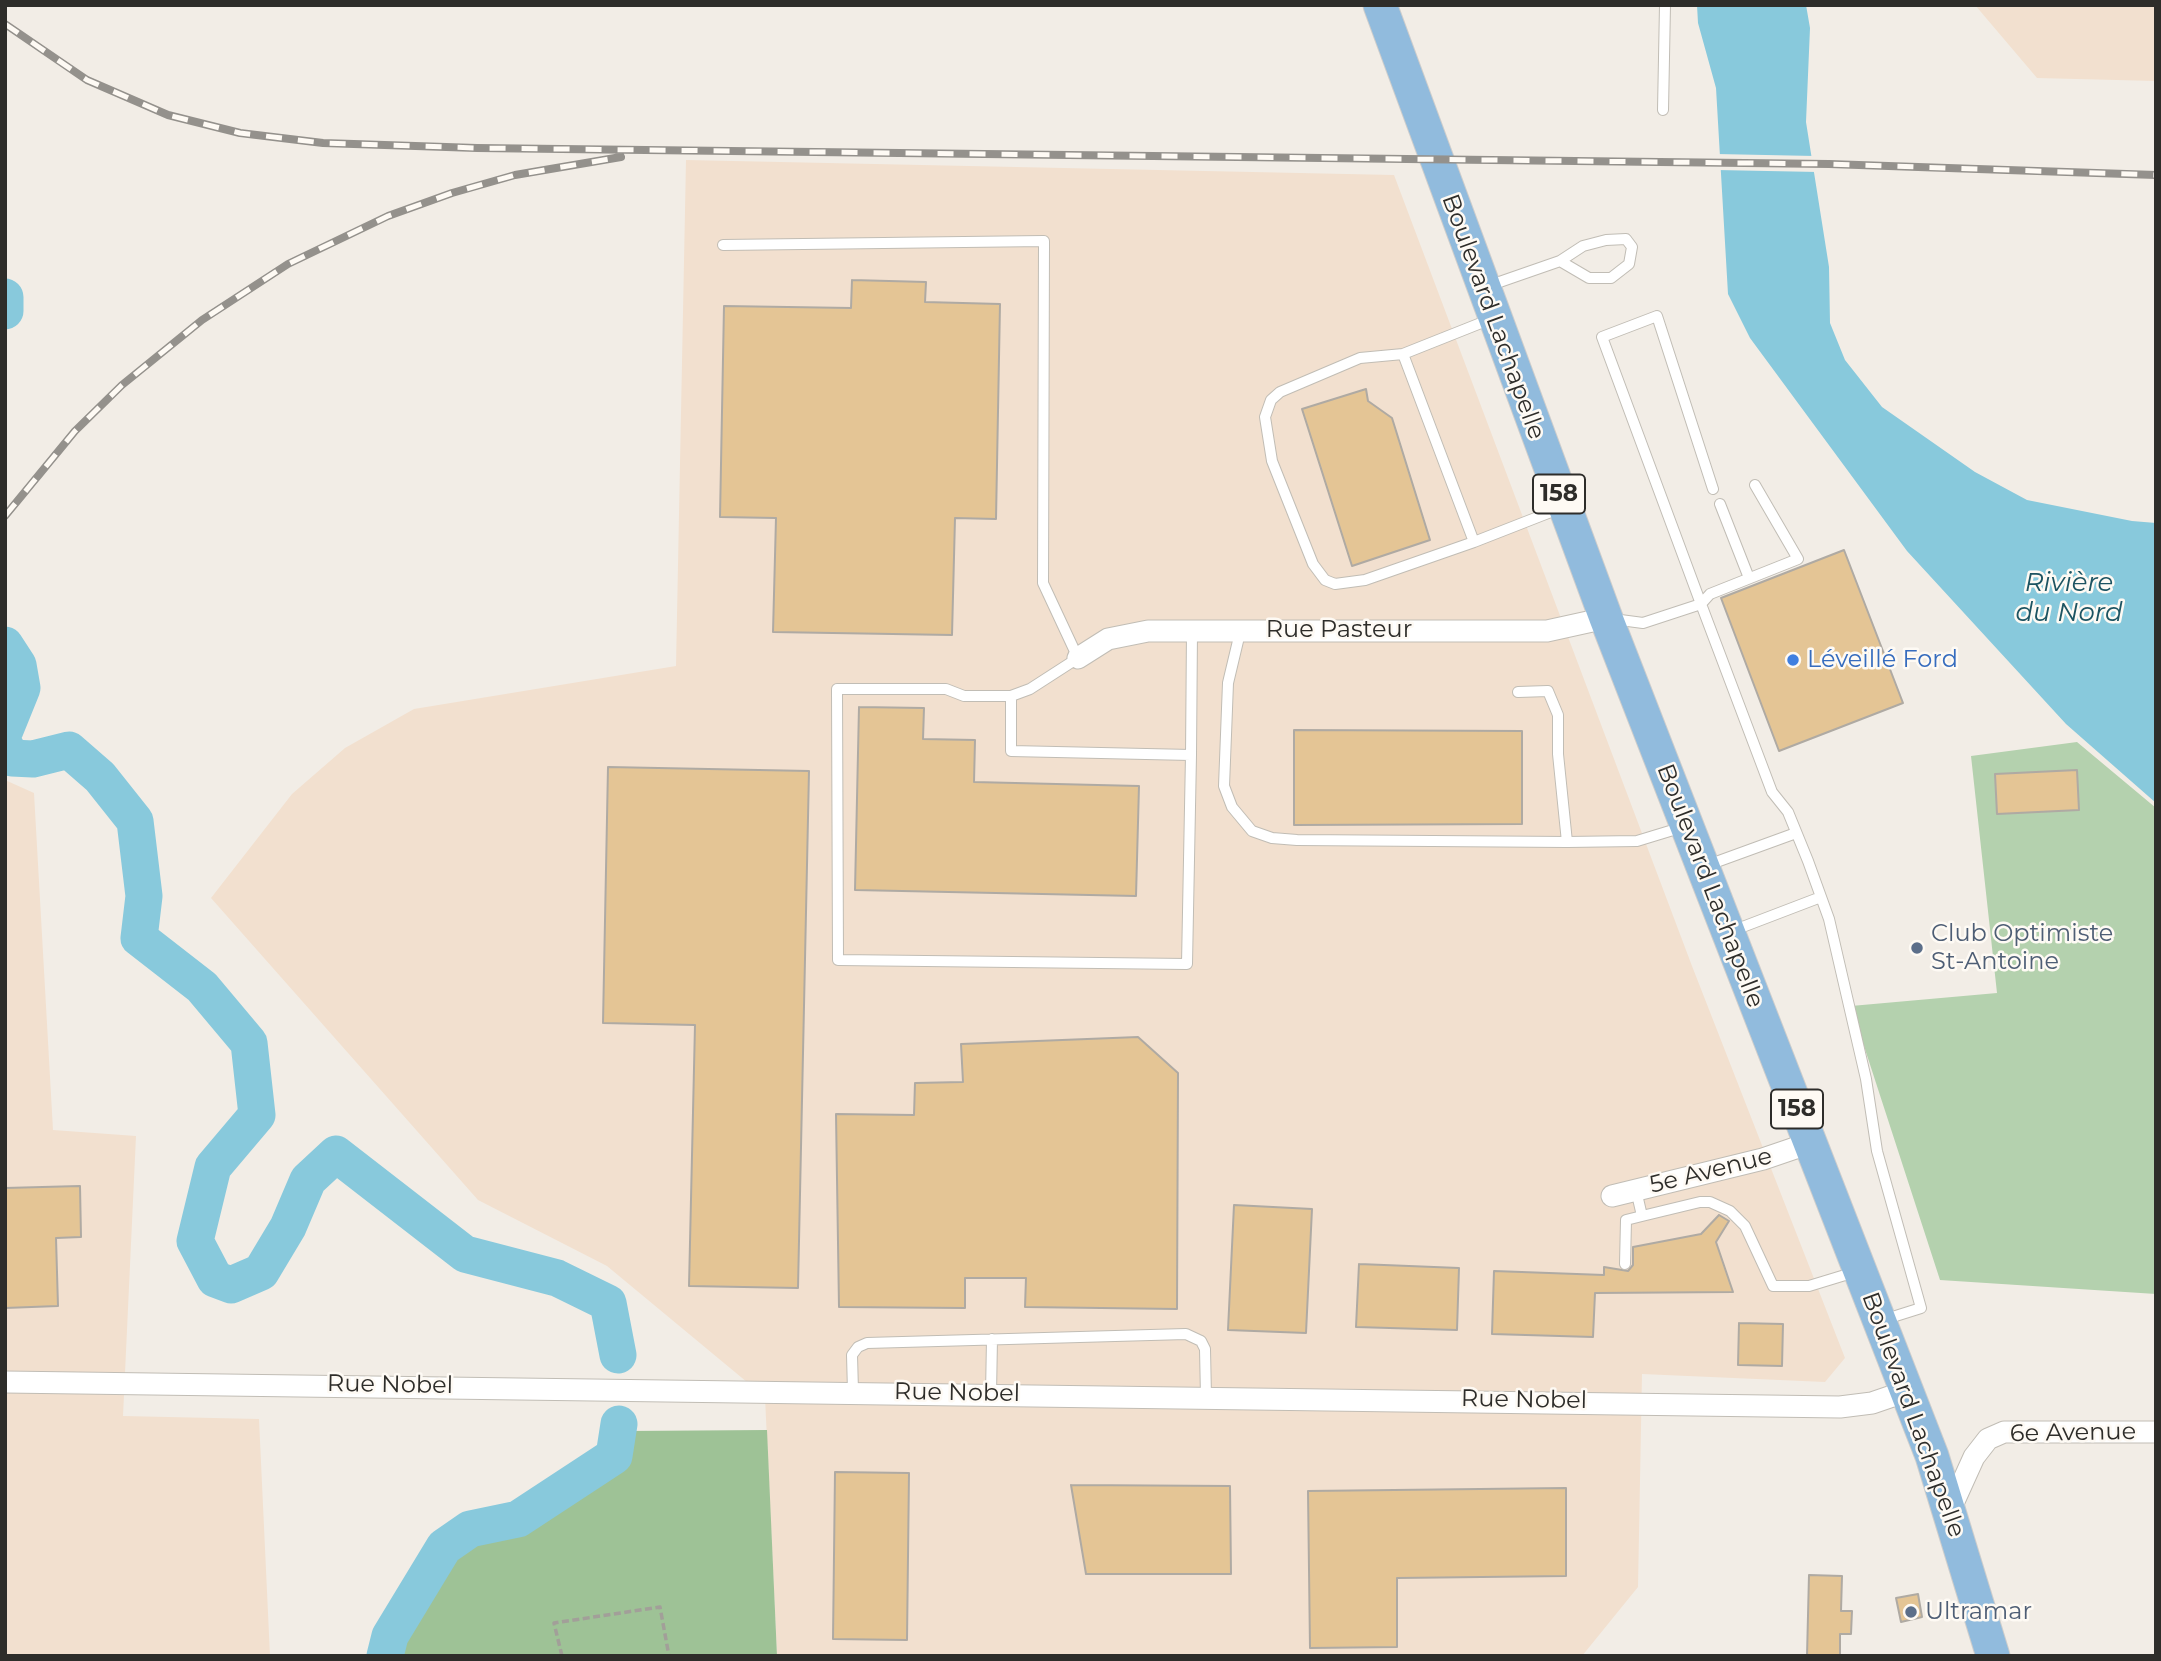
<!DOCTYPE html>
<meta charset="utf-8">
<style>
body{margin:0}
#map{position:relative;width:2161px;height:1661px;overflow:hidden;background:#f2ede6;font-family:Montserrat,sans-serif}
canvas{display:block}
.frame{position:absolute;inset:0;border:7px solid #2e2d2a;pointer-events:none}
</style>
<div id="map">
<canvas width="2161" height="1661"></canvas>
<div class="frame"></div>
</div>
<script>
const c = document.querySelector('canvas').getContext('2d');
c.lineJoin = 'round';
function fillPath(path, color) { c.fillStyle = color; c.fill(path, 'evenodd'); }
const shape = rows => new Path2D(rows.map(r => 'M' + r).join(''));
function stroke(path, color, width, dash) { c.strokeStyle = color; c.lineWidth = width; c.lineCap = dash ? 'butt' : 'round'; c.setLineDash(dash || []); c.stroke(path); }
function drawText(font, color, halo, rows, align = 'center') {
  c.font = font + ' Montserrat,sans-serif'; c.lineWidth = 5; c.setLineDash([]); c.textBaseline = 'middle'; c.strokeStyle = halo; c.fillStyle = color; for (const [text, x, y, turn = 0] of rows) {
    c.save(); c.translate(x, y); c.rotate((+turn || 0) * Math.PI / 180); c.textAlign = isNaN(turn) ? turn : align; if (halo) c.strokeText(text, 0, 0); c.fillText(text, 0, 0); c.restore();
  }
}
const industrial = shape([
 [1975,5,2156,5,2156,81,2037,78],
 [686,160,1394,175,1692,966,1845,1358,1825,1382,1642,1374,1638,1587,1582,1656,777,1656,765,1397,607,1266,478,1200,211,898,292,794,345,748,414,709,676,666],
 [5,780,34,793,53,1130,136,1136,123,1416,259,1419,270,1656,5,1656]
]);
const green = shape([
 [2077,742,2156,808,2156,1294,1940,1280,1851,1006,1997,993,1971,756]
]);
const forest = shape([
 [767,1430,777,1656,379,1656,407,1599,439,1559,497,1524,530,1523,627,1431]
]);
const water = shape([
 [1697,5,1806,5,1810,28,1806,122,1829,267,1830,323,1845,360,1882,407,1975,472,2027,500,2132,521,2156,523,2156,803,2066,724,1907,551,1750,338,1728,294,1716,88,1698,23]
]);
const pier = shape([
 [1716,154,1815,156,1818,172,1717,170]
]);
const river = shape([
 [5,297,5,311],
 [5,645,18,665,22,688,5,730],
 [5,746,12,758,33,759,69,750,100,777,135,821,144,896,139,938,202,987,249,1043,257,1115,213,1167,195,1241,215,1279,231,1285,261,1272,288,1227,308,1180,336,1154,465,1254,557,1278,608,1303,618,1355],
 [385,1656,390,1636,444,1547,470,1529,518,1519,614,1456,619,1424]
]);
const building = shape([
 [852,280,926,282,925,302,1000,304,996,519,955,518,952,635,773,632,776,518,720,517,724,306,851,308,852,280],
 [1366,389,1368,401,1392,418,1430,540,1352,566,1302,409,1366,389],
 [1844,550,1903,703,1779,751,1721,598,1844,550],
 [859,707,924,708,923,739,975,740,974,782,1139,786,1136,896,855,890,859,707],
 [1294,730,1522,731,1522,824,1294,825,1294,730],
 [608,767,809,771,798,1288,689,1286,695,1025,603,1023,608,767],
 [2077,770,2079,810,1997,814,1995,774,2077,770],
 [1138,1037,1178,1073,1177,1309,1025,1307,1026,1278,965,1278,965,1308,839,1307,836,1114,914,1115,915,1083,963,1082,961,1044,1138,1037],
 [80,1186,81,1237,56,1238,58,1306,5,1308,5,1188,80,1186],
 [1234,1205,1312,1209,1306,1333,1228,1330,1234,1205],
 [1719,1215,1729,1221,1716,1242,1733,1292,1595,1293,1593,1337,1492,1334,1494,1271,1604,1275,1604,1267,1628,1271,1633,1265,1633,1247,1701,1234,1719,1215],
 [1359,1264,1459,1268,1457,1330,1356,1327,1359,1264],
 [1739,1323,1783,1324,1782,1366,1738,1365,1739,1323],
 [835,1472,909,1473,907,1640,833,1639,835,1472],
 [1071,1485,1230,1486,1231,1574,1086,1574,1071,1485],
 [1566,1488,1566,1576,1397,1578,1397,1647,1310,1648,1308,1491,1566,1488],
 [1809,1575,1842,1576,1841,1611,1852,1611,1851,1634,1840,1634,1840,1656,1807,1656,1809,1575],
 [1918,1594,1922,1617,1901,1622,1896,1598,1918,1594]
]);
const path = shape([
 [562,1656,554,1623,660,1607,669,1656]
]);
const service = shape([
 [1663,110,1665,5],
 [723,245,1044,241,1043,583,1078,658,1030,689,1011,696],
 [1488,286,1560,261,1583,246,1606,240,1626,239,1632,247,1629,264,1611,278,1589,278,1560,261],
 [1491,319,1403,354,1474,542,1561,508],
 [1403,354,1360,358,1280,392,1271,400,1265,417,1272,461,1313,564,1325,580,1335,584,1365,580,1474,542],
 [1713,489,1657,316,1602,337,1701,604,1710,594,1798,559,1755,485],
 [1720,504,1749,578],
 [1613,619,1643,623,1701,604,1772,792,1788,812,1808,861,1829,919,1866,1079,1877,1151,1921,1308,1883,1320],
 [1237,629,1238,641,1228,683,1224,786,1232,807,1252,831,1272,838,1297,840,1567,842],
 [1518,692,1548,691,1558,715,1558,754,1567,842,1637,841,1683,827],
 [1191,755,1011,751,1011,696,964,696,946,689,837,689,838,960,1187,964,1191,755,1192,631],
 [1708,865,1796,833],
 [1732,931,1821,897],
 [1636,1190,1642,1216,1700,1202,1710,1202,1730,1211,1745,1226,1773,1286,1809,1286,1855,1272],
 [1625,1264,1626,1220,1642,1216],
 [853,1391,852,1355,858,1347,867,1343,1186,1334,1201,1341,1205,1349,1206,1397],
 [991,1394,992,1339]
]);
const minor = shape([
 [1078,658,1108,639,1148,631,1547,631,1606,618],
 [1612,1196,1763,1159,1810,1143],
 [5,1382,1840,1407,1872,1403,1907,1391],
 [1950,1510,1974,1457,1988,1439,2004,1432,2156,1432]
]);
const primary = shape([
 [1380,5,1606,618,1932,1456,1993,1656]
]);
const rail = shape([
 [5,24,87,80,168,115,240,133,323,143,477,148,1829,164,2156,175],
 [5,516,75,431,122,385,202,320,288,264,388,216,452,193,515,175,621,157]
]);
const markers = [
 [1793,660,7,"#3f7fe0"],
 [1917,948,7,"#5c6f8a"],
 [1911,1612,7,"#5c6f8a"]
];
const shields = [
 [1559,494,52],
 [1797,1109,52]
];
const shieldNames = [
 ["158",1559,494],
 ["158",1797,1109]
];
const streetNames = [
 ["Boulevard Lachapelle",1493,317,70],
 ["Rue Pasteur",1339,630],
 ["Boulevard Lachapelle",1710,886,69],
 ["5e Avenue",1711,1171,-14],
 ["Rue Nobel",390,1385,1],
 ["Rue Nobel",957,1393,1],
 ["Rue Nobel",1524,1400,1],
 ["Boulevard Lachapelle",1913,1415,70],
 ["6e Avenue",2073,1433,-1]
];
const shopNames = [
 ["Léveillé Ford",1807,660]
];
const serviceNames = [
 ["Club Optimiste",1931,934],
 ["St-Antoine",1931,962],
 ["Ultramar",1925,1612]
];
const waterNames = [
 ["Rivière",2069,583],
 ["du Nord",2069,613]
];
fillPath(industrial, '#f2e0cf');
fillPath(green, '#b4d1ae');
fillPath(forest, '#9ec296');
fillPath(water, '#88c9dc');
fillPath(pier, '#f2ede6');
stroke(river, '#88c9dc', 37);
fillPath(building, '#e4c595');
stroke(building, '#afaaa3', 2);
stroke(service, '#c1bdb5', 12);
stroke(minor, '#c1bdb5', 23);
stroke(primary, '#cdcdcc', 35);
stroke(path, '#a29f99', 3.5, [7, 3.5]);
stroke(service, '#fff', 10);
stroke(minor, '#fff', 21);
stroke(primary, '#91bbdd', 33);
stroke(rail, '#94918c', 8);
stroke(rail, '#fefaf4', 5, [16]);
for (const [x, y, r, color] of markers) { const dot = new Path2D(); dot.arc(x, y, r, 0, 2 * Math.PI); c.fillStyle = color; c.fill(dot); stroke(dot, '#fefaf4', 2.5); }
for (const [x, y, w] of shields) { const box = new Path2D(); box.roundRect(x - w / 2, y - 19.5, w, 39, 5); c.fillStyle = '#fefaf4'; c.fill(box); stroke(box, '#2e2d2a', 2); }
drawText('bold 23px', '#2e2d2a', null, shieldNames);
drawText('24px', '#2e2d2a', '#fefaf4', streetNames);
drawText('24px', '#366cbe', '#fefaf4', shopNames, 'left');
drawText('24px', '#4e5e75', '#fefaf4', serviceNames, 'left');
drawText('italic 26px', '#1d5462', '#fefaf4', waterNames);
</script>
